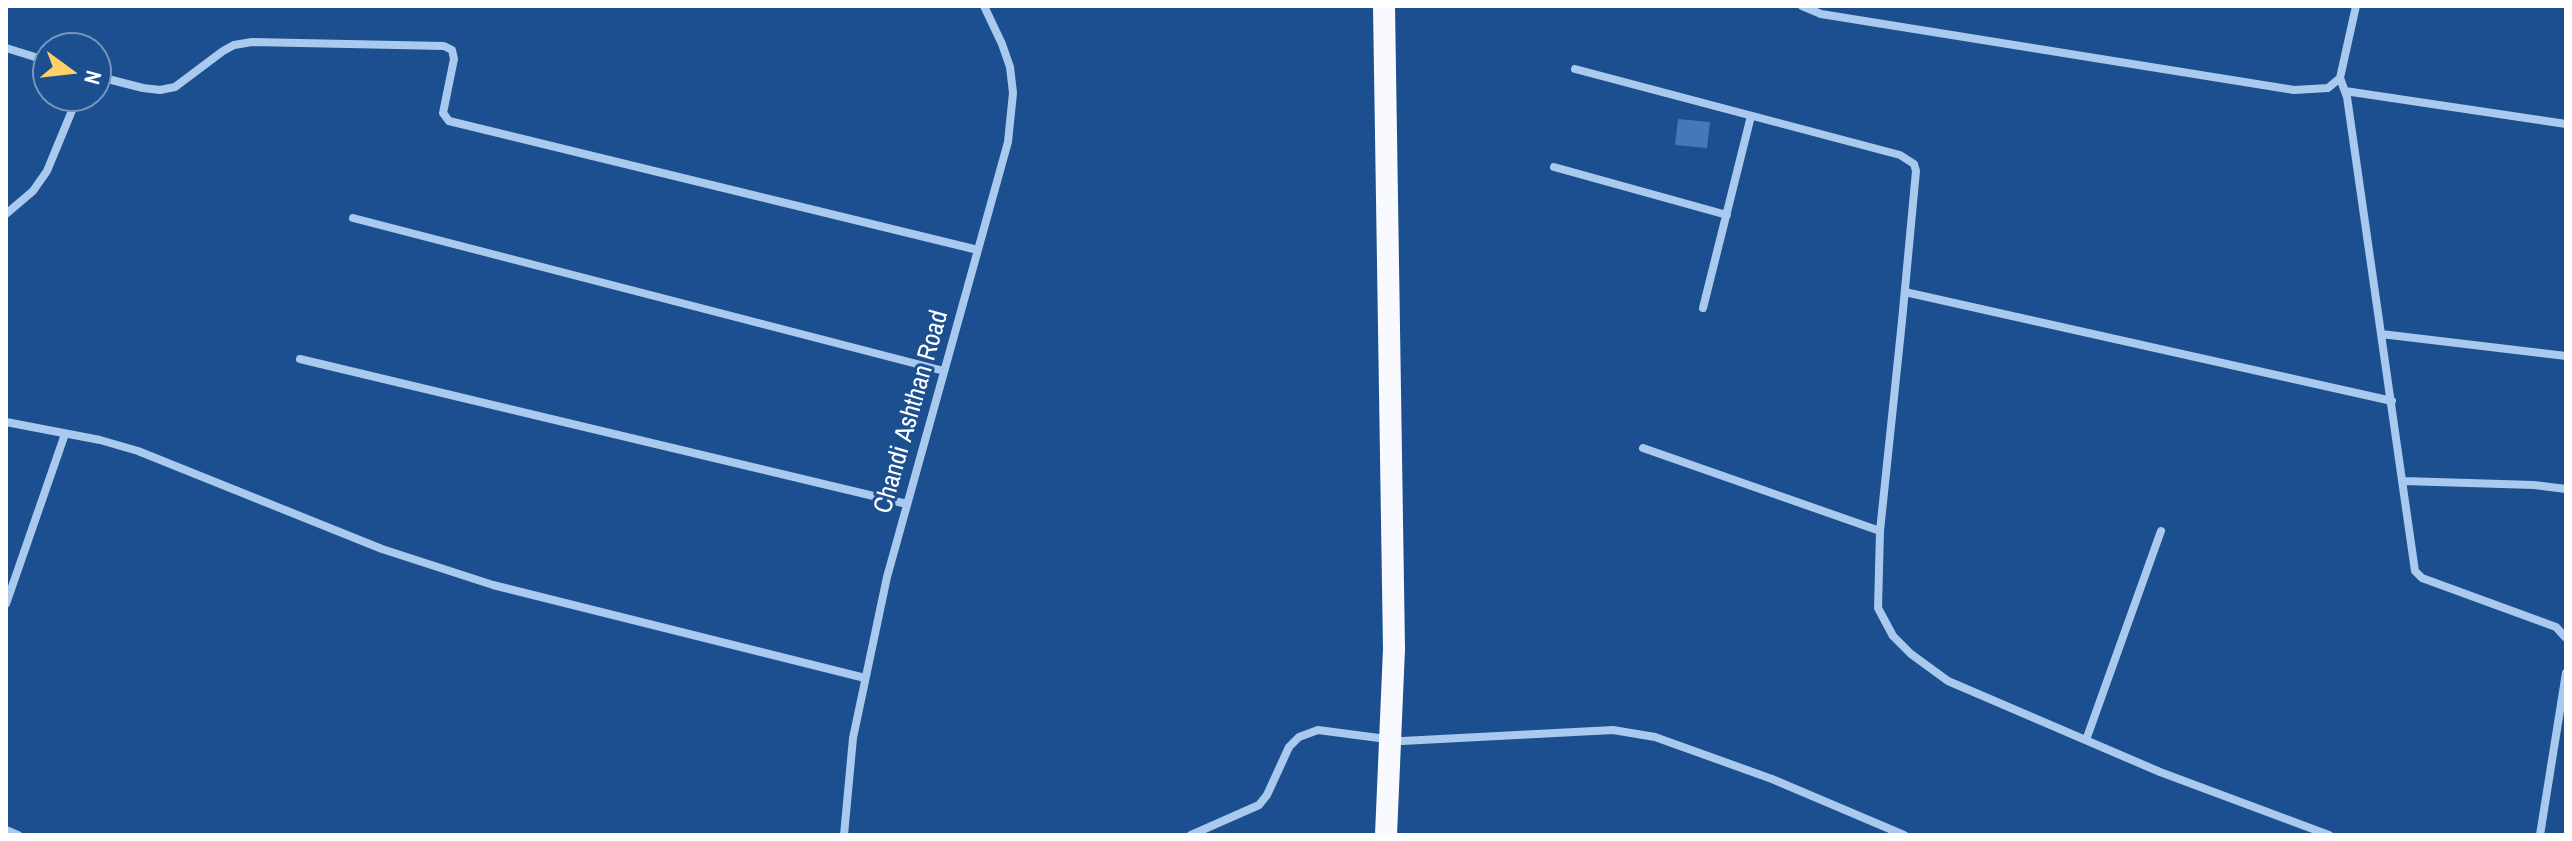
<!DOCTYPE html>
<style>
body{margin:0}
#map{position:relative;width:2572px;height:841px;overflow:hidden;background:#1b4f8f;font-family:"Archivo Narrow",sans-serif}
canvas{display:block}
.frame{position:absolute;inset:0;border:8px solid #fff;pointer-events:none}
.north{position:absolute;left:32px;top:32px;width:80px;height:80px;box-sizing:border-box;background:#1b4f8f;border:2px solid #7695bc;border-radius:50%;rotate:105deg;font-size:22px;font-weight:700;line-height:32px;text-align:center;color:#fff}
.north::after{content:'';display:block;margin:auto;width:28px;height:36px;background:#ffd166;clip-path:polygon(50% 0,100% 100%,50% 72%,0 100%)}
</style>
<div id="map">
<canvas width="2572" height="841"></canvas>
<div class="frame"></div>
<div class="north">N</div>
</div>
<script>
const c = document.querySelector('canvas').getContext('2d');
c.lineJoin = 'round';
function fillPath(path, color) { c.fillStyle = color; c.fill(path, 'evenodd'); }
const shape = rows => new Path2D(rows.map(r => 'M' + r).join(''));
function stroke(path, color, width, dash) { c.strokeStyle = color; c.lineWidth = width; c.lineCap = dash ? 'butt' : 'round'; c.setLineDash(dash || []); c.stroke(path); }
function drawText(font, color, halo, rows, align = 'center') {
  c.font = font + ' "Archivo Narrow",sans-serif'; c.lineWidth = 6; c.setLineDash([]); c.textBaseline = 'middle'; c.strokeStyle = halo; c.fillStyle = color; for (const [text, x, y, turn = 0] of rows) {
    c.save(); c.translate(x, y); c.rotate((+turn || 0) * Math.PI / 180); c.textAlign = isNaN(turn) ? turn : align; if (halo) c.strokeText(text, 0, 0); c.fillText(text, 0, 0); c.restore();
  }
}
const building = shape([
 [1678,119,1710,122,1707,148,1675,145]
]);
const minor = shape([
 [1802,6,1821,14,2294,90,2328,88,2340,78,2356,6],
 [6,48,48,61],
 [1575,69,1900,155,1914,164,1916,171,1902,321,1880,531,1878,608,1893,636,1911,654,1948,681,2160,772,2329,835],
 [96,76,143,88,160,90,175,87,223,51,234,45,252,42,444,46,452,50,454,59,443,113,449,121,978,250],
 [2340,78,2347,97,2415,571,2422,578,2556,627,2566,638],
 [2345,91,2566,124],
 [1554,167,1727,215],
 [6,214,33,191,47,171,78,96],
 [353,218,944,371],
 [1905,292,2392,401],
 [1703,308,1751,116],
 [2381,334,2566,356],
 [300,359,907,504],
 [6,422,100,440,138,451,382,549,493,585,865,678],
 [1643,448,1880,531],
 [2403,481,2534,485,2566,489],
 [6,604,65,434],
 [2086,740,2161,531],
 [6,830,18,835],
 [844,835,853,738,887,577,1008,142,1013,93,1010,67,1002,44,984,6],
 [1191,835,1259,805,1267,795,1289,747,1299,737,1318,730,1402,741,1613,730,1655,737,1772,779,1904,835],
 [2540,835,2566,673]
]);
const trunk = shape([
 [1384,6,1394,649]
]);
const trunkBridge = shape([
 [1386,835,1394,649]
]);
const streetNames = [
 ["Chandi Ashthan Road",912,412,-74]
];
fillPath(building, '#4478b7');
stroke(minor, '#a9c9ee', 8);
stroke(trunk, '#f8faff', 22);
stroke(trunkBridge, '#f8faff', 22);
drawText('26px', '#fff', '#1b4f8f', streetNames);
</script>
